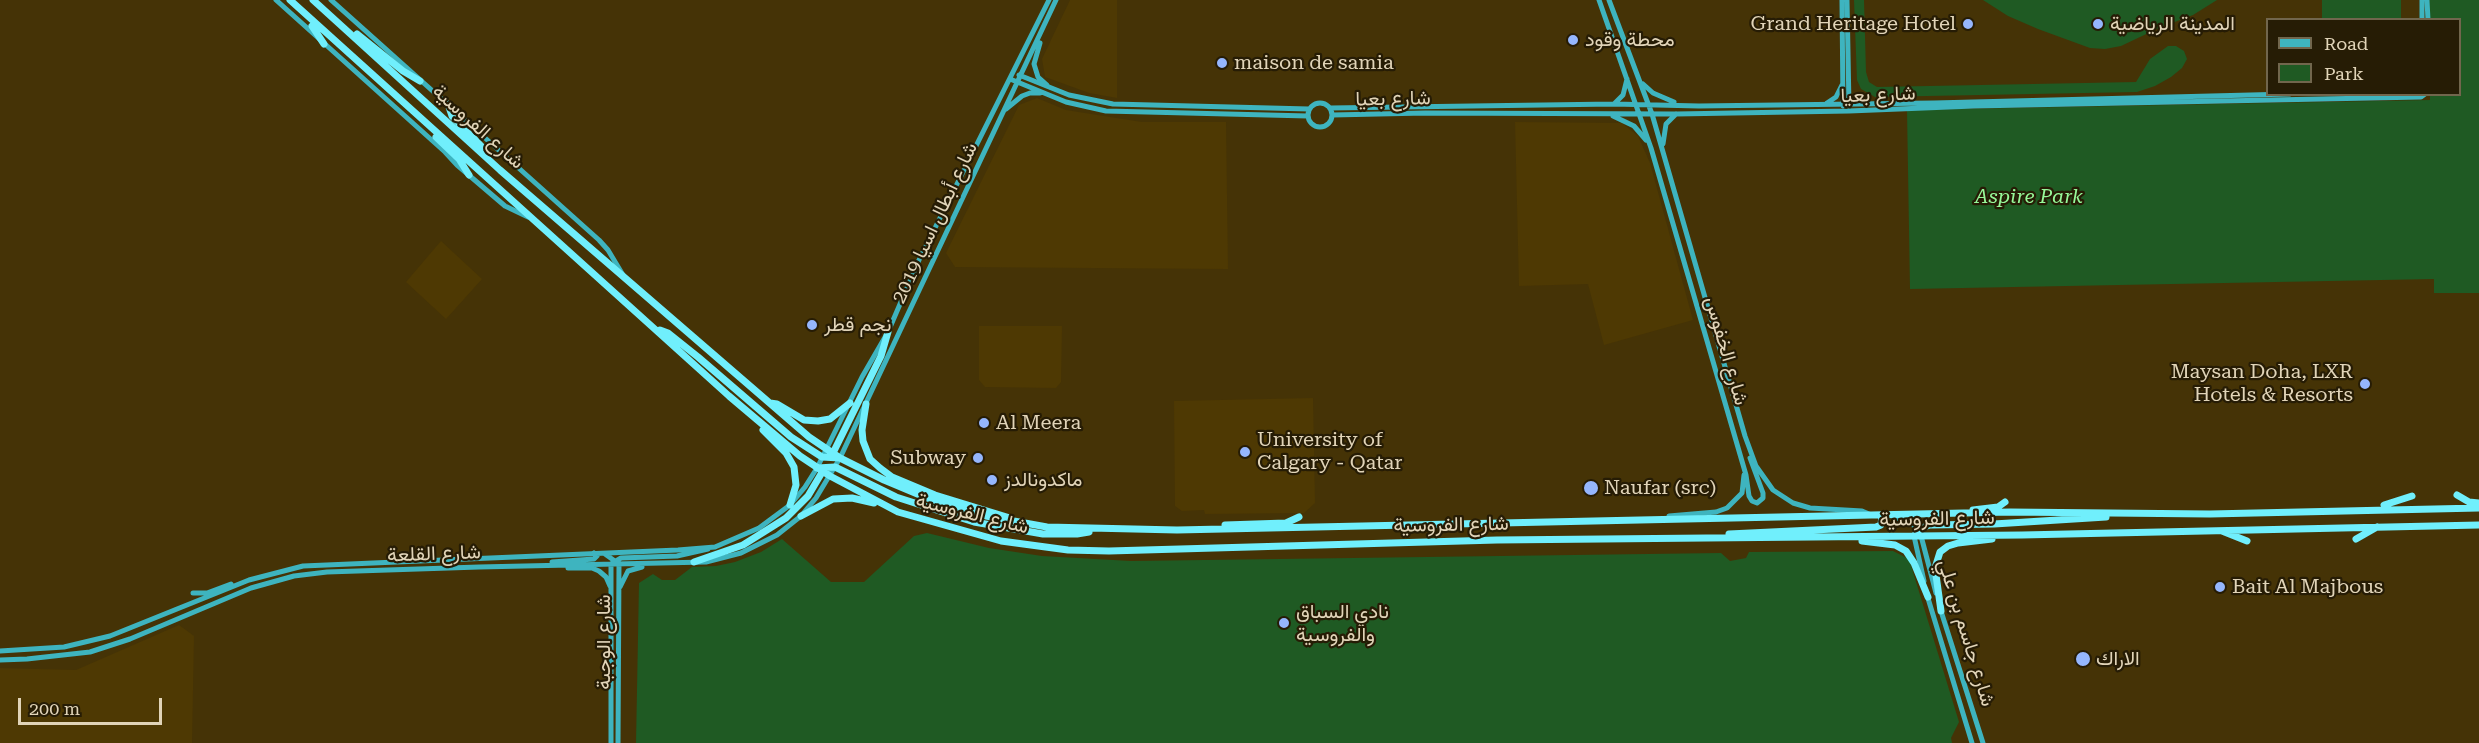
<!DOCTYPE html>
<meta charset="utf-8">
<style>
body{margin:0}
#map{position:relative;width:2479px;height:743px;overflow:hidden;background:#453306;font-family:"Roboto Serif",serif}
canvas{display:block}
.legend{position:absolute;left:2266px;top:18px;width:195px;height:78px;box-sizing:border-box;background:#261c05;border:2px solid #71664d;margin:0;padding:8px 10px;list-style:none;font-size:18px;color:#e1d4b8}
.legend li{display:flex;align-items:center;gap:12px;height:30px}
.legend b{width:30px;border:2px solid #71664d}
.scale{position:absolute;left:18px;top:698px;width:144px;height:27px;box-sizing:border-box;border:3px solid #e1d4b8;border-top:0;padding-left:8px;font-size:18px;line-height:21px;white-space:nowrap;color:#e1d4b8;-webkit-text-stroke:4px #261c05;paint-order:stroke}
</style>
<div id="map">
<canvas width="2479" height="743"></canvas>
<ul class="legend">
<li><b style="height:8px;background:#3eb4bf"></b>Road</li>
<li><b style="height:16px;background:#1f5a23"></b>Park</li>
</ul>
<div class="scale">200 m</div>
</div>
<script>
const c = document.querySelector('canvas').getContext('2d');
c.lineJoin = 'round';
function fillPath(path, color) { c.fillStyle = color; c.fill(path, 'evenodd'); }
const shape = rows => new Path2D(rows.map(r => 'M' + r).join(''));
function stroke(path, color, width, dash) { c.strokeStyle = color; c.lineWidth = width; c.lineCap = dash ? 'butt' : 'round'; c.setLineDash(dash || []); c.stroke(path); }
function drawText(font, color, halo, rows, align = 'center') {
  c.font = font + ' "Roboto Serif",Vazirmatn,serif'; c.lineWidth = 4.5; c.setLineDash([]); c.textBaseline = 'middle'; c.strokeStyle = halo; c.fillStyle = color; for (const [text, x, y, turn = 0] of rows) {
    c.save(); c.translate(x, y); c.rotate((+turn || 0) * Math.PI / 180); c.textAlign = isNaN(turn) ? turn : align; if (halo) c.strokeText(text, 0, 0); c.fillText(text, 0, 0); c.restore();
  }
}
const built = shape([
 [1070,0,1117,0,1117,98,1089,93,1045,77,1042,59],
 [1037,98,1066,110,1142,122,1226,122,1228,269,955,267,946,253,1019,105],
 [1515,122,1622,123,1638,136,1650,163,1693,320,1604,345,1588,284,1519,286],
 [441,241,482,279,446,319,406,282],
 [979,326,1062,326,1061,382,1056,388,985,387,979,380],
 [1313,398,1315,503,1304,513,1205,514,1204,510,1182,511,1175,506,1174,401],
 [179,625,194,636,192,743,0,743,0,668,76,670]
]);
const green = shape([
 [1854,0,1864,0,1866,72,1869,82,1877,87,2136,82,2150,59,2168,46,2176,46,2184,51,2187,59,2182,68,2171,77,2155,86,2137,92,1875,97,1861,89,1857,80],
 [1983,0,2217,0,2193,15,2159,28,2121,46,2105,49,2090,48,2038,29,2008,16],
 [2322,0,2401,0,2401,19,2322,19],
 [2429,0,2479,0,2479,293,2434,293,2434,279,1910,289,1907,110,2430,100,2430,95,2460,94,2460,20,2430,19],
 [927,533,989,548,1042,556,1131,561,1721,553,1730,561,1746,558,1749,552,1893,551,1909,559,1959,722,1951,738,1952,743,636,743,639,583,653,574,662,580,675,580,692,567,716,566,735,562,761,552,782,539,831,582,864,582,914,536]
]);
const secondary = shape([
 [276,0,445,152,457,165,505,206,528,217],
 [331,0,599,240,608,250,623,275],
 [1599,0,1651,148,1746,475,1749,496,1752,501,1757,503,1763,498,1763,493,1750,458],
 [1609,0,1652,114,1745,436,1756,466,1773,490,1793,503,1810,508,1862,511,1869,514],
 [1842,0,1843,106],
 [1847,0,1849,106],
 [2427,0,2428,20],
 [2422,20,2422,0],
 [1040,43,1034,64,1038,77,1047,85],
 [1019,75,1069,95,1113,104,1309,109],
 [1010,79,1066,102,1106,111,1308,116],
 [1643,84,1653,93,1674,102],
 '1308 115a12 12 0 1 1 24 0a12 12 0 1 1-24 0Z',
 [1827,103,1836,97,1842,85],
 [1614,104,1623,95,1627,79],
 [1330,108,1614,104,1699,106,1934,103,2290,94],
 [1006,109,1022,96,1030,93,1040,93],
 [1332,115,1425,113,1676,114,1849,111,1974,106,2421,97,2425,94],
 [1613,116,1634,126,1646,140],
 [1663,144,1666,124,1676,114],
 [1669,516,1716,512,1727,508,1742,493,1744,475],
 [1892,516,1913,525,1920,532,1936,593],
 [1914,536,1924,581],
 [605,554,619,564,618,743],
 [552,562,594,559,597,556,594,553],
 [568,568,592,568,599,571,606,577,610,586],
 [620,587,628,571,642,567],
 [193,593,207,593,231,584],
 [1927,595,1972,743],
 [1940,608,1983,743],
 [0,651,64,647,110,636,249,580,303,566,678,550,715,547,759,528,790,505,805,487,817,468,862,377,888,332,919,260,1049,0],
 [0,660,27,659,90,652,130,639,251,588,294,576,327,572,479,567,706,562,741,553,777,535,801,516,816,498,840,458,1056,0],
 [611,743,611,564,621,558,677,556,708,549]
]);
const highway = shape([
 [290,0,729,396,800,456,830,476,898,512,1001,541,1068,550,1109,551,1497,540,2022,535,2479,525],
 [313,0,500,170,809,437,840,458,884,480,927,498,986,516,1047,527,1177,530,2010,512,2210,514,2479,508],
 [312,26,324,44],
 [357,34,403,71,420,81],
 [448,104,452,116,482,147],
 [436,137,459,159,469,175],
 [660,330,668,333,698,357,791,437,822,457,840,458],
 [770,403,777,404,804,420,818,421,830,419,850,403],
 [866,404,862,430,863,441,870,459,880,468,892,477,935,495,1010,518],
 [763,430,786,453,794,467,796,485,790,505],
 [832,455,881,356,888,332],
 [817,468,835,467,896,497,974,522,1043,534,1077,534,1089,532],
 [2457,495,2469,502,2479,503],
 [2384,505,2412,496],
 [1973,510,1998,507,2005,502],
 [801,516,833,499,852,498,874,503],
 [1225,525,1286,523,1299,517],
 [2222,531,2247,541],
 [1729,534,1876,527,1881,525,1882,515],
 [1914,536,1921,528,1930,525,1994,524,2106,517],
 [2356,539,2377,527],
 [1862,541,1895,545,1906,551,1914,563,1928,597],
 [694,562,743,545,786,518,808,496,824,469],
 [1941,611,1935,568,1940,552,1948,546,1958,543,1992,539]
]);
const markers = [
 [1968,24,6,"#95b6fd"],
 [2098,24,6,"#95b6fd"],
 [1573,40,6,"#95b6fd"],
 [1222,63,6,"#95b6fd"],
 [812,325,6,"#95b6fd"],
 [2365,384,6,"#95b6fd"],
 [984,423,6,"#95b6fd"],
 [1245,452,6,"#95b6fd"],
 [978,458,6,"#95b6fd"],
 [992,480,6,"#95b6fd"],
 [1591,488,8,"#95b6fd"],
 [2220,587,6,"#95b6fd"],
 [1284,623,6,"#95b6fd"],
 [2083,659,8,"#95b6fd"]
];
const poiNames = [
 ["Grand Heritage Hotel",1956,24,"right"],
 ["المدينة الرياضية",2110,24],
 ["محطة وقود",1585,40],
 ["maison de samia",1234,63],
 ["نجم قطر",824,325],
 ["Maysan Doha, LXR",2353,372,"right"],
 ["Hotels & Resorts",2353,395,"right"],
 ["Al Meera",996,423],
 ["University of",1257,440],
 ["Calgary - Qatar",1257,463],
 ["Subway",966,458,"right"],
 ["ماكدونالدز",1004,480],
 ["Naufar (src)",1604,488],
 ["Bait Al Majbous",2232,587],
 ["نادي السباق",1296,612],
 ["والفروسية",1296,635],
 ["الاراك",2096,659]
];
const streetNames = [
 ["شارع بعيا",1878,95,-2],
 ["شارع بعيا",1393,99,-1],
 ["شارع الفروسية",478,127,42],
 ["شارع أبطال اسيا 2019",935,223,-65],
 ["شارع الخفوس",1726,351,74],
 ["شارع الفروسية",972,514,14],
 ["شارع الفروسية",1937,519,-1],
 ["شارع الفروسية",1451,525,-1],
 ["شارع القلعة",434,554,-2],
 ["شارع جاسم بن علي",1966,633,73],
 ["شارع الوجبة",604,642,-90]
];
const parkNames = [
 ["Aspire Park",2029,197]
];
fillPath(built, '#4e3903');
fillPath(green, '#1f5a23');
stroke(secondary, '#3eb4bf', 5);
stroke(highway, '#70effc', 7);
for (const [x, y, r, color] of markers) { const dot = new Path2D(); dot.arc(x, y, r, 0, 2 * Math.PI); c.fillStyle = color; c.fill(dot); stroke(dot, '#261c05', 2); }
drawText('20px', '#e1d4b8', '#261c05', poiNames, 'left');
drawText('20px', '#e1d4b8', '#261c05', streetNames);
drawText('italic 20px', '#97f999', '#261c05', parkNames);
</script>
